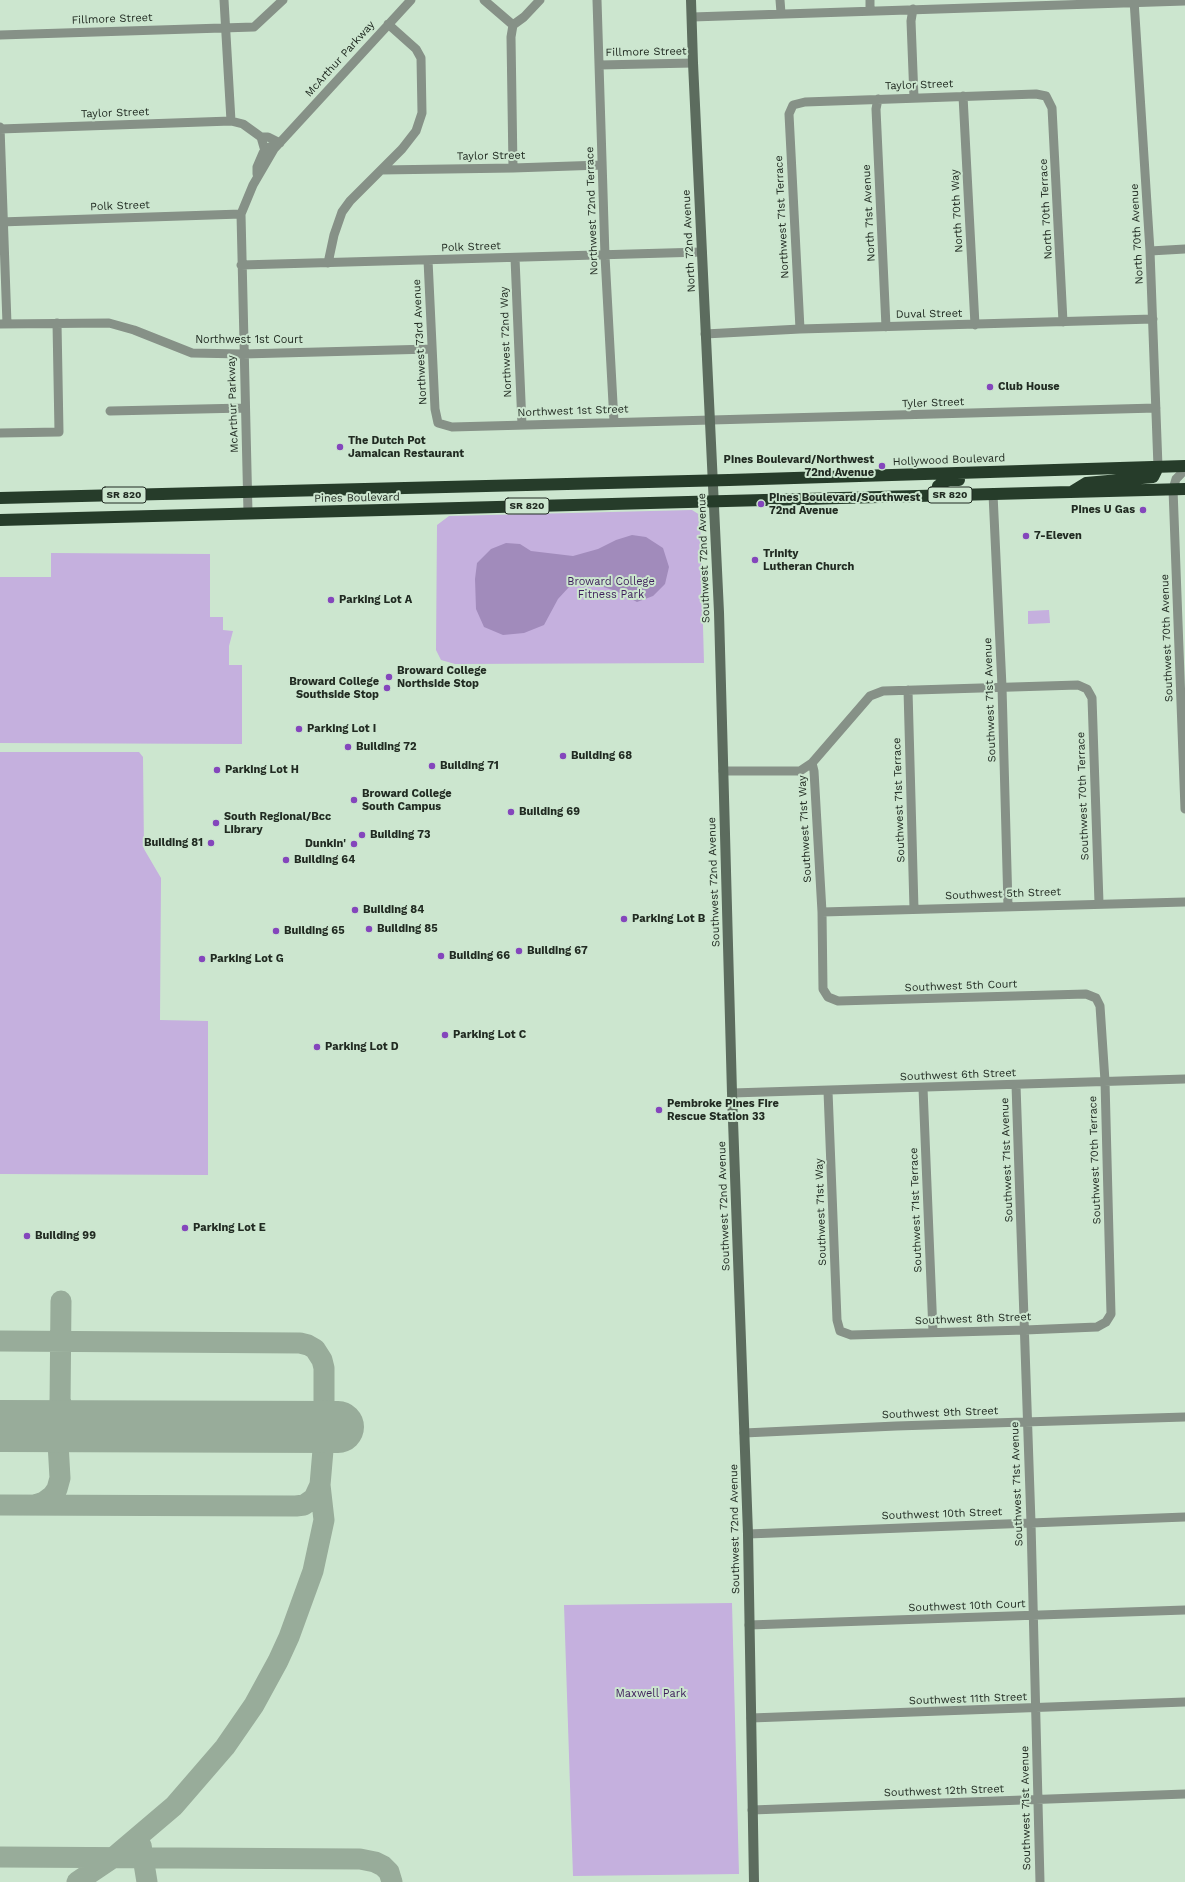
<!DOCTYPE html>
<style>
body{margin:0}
canvas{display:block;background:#cce6cf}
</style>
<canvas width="1185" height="1882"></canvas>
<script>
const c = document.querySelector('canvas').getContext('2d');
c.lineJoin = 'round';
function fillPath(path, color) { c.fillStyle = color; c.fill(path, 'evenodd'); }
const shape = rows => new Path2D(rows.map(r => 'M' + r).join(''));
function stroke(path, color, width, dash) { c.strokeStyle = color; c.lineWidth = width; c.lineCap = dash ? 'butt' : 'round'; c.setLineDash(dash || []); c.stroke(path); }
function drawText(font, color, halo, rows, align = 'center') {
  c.font = font + ' "Work Sans",sans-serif'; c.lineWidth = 4; c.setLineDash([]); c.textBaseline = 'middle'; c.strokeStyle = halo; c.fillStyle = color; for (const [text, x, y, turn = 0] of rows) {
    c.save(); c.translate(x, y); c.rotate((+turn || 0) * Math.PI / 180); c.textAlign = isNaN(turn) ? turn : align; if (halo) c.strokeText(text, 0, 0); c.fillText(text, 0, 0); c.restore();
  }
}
const green = shape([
 [692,510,700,515,704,663,455,664,441,660,436,650,437,525,449,516],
 [51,553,210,554,210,617,223,617,223,630,233,631,229,646,229,665,242,665,242,744,0,743,0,577,51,577],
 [1049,610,1050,623,1028,624,1028,611],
 [0,752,139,752,143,757,144,849,161,878,160,1020,208,1021,208,1175,0,1174],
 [732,1603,739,1874,573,1876,564,1605]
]);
const water = shape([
 [632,535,646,537,663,548,669,567,665,584,653,596,637,602,616,591,594,584,578,584,569,587,558,599,544,625,524,633,503,635,484,627,476,609,475,579,477,563,491,549,506,543,520,544,531,551,573,556,598,549,616,540]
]);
const taxiway = shape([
 [0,1341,300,1343,308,1345,315,1349,322,1360,324,1368,324,1404,318,1427,323,1450,320,1485,314,1498,304,1505,296,1506,0,1505],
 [60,1400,65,1415,70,1421,80,1426],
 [39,1426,52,1418,60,1405,61,1301],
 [35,1505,44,1502,52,1496,57,1489,60,1478,58,1443,51,1432,39,1426],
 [141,1845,147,1882],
 [0,1857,360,1859,375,1862,383,1866,389,1872,392,1882],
 [77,1882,114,1857,174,1806,225,1747,254,1705,278,1661,289,1637,313,1571,324,1520,320,1485]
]);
const runway = shape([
 [0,1426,338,1427]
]);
const street = shape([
 [224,0,231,121,243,124,261,137,265,151],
 [484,0,513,25],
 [597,0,605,256,614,422],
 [780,0,781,13],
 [1134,0,1150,251,1158,467],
 [913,9,911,21,914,98],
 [870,10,870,0],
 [692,17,1185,1],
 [513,25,511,37,513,168],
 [513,25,524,17,540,0],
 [0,35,254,27,283,0],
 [599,65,693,63],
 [963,96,975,325],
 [878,99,876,109,886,327],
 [0,127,7,324],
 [0,129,231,121],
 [261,137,268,137,280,143],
 [381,170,513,168,602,165],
 [257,174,257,167,263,153,270,147],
 [0,222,241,214],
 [1150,251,1185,249],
 [515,258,522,425],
 [428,260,435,409,438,423,452,427,1156,408],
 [328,263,334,235,342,212,350,201,402,149,416,131,422,113,421,58,416,49,388,24],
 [241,265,702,252],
 [0,324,109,323,134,330,192,353,243,354,431,349],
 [800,329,789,114,793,105,805,102,1036,94,1046,96,1052,108,1063,322],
 [705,334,800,329,1153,319],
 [110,411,245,408],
 [0,433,59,432,57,323],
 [1185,470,1176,479,1173,489,1185,809],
 [993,494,1002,687,1008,906],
 [248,513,241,214,253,185,274,149,411,0],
 [908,690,914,909],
 [723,771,800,771,812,763],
 [822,912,1185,902],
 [1016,1085,1031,1523,1040,1882],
 [923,1088,933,1332],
 [828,1091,837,1320,840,1331,851,1335,1025,1330,1097,1327,1106,1322,1111,1314,1105,1081,1100,1006,1096,998,1086,994,838,1001,828,997,823,989,822,912,814,771,812,763,870,696,883,691,1078,685,1087,689,1092,698,1099,903],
 [732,1093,1185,1079],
 [744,1433,896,1426,1185,1417],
 [748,1534,1185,1517],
 [749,1625,1185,1610],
 [751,1718,1185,1702],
 [752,1810,1185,1794]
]);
const secondary = shape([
 [691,0,693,63,719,612,732,1093,748,1534,754,1882]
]);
const highway = shape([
 [1073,491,1086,483,1153,477,1158,467],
 [936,496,938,486,942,483,949,480,959,480],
 [0,498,729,480,1185,466],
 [0,520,1185,489]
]);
const markers = [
 [990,387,4,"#8446bc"],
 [340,447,4,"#8446bc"],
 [882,466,4,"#8446bc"],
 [761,504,4,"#8446bc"],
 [1143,510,4,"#8446bc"],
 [1026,536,4,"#8446bc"],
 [755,560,4,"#8446bc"],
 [331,600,4,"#8446bc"],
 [389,677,4,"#8446bc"],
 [387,688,4,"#8446bc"],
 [299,729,4,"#8446bc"],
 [348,747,4,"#8446bc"],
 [563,756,4,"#8446bc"],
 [432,766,4,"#8446bc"],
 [217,770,4,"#8446bc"],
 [354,800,4,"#8446bc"],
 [511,812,4,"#8446bc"],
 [216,823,4,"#8446bc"],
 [362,835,4,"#8446bc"],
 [211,843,4,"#8446bc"],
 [354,844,4,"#8446bc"],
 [286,860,4,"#8446bc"],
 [355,910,4,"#8446bc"],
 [624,919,4,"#8446bc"],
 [369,929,4,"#8446bc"],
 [276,931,4,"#8446bc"],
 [519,951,4,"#8446bc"],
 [441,956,4,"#8446bc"],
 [202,959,4,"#8446bc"],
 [445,1035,4,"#8446bc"],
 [317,1047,4,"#8446bc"],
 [659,1110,4,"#8446bc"],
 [185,1228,4,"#8446bc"],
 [27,1236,4,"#8446bc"]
];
const shields = [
 [124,495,44],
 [950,495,44],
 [527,506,44]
];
const shieldNames = [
 ["SR 820",124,495],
 ["SR 820",950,495],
 ["SR 820",527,506]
];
const streetNames = [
 ["Fillmore Street",112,19,-2],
 ["Fillmore Street",646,52,-1],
 ["McArthur Parkway",340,59,-48],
 ["Taylor Street",919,85,-2],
 ["Taylor Street",115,113,-2],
 ["Taylor Street",491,156,-1],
 ["Polk Street",120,206,-2],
 ["North 70th Terrace",1046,209,-93],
 ["Northwest 72nd Terrace",592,211,-92],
 ["North 70th Way",957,211,-93],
 ["North 71st Avenue",869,213,-93],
 ["Northwest 71st Terrace",782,217,-93],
 ["North 70th Avenue",1137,234,-93],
 ["North 72nd Avenue",689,241,-93],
 ["Polk Street",471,247,-2],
 ["Duval Street",929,314,-1],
 ["Northwest 1st Court",249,340],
 ["Northwest 73rd Avenue",420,342,-93],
 ["Northwest 72nd Way",506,342,-92],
 ["Tyler Street",933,403,-2],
 ["McArthur Parkway",233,404,-92],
 ["Northwest 1st Street",573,411,-2],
 ["Hollywood Boulevard",949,460,-2],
 ["Pines Boulevard",357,498,-1],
 ["Southwest 72nd Avenue",704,558,-92],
 ["Southwest 70th Avenue",1167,638,-92],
 ["Southwest 71st Avenue",990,700,-92],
 ["Southwest 70th Terrace",1083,796,-92],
 ["Southwest 71st Terrace",899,800,-92],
 ["Southwest 71st Way",805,829,-93],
 ["Southwest 72nd Avenue",714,882,-92],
 ["Southwest 5th Street",1003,894,-2],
 ["Southwest 5th Court",961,986,-2],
 ["Southwest 6th Street",958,1075,-2],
 ["Southwest 71st Avenue",1007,1160,-92],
 ["Southwest 70th Terrace",1095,1160,-92],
 ["Southwest 72nd Avenue",724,1206,-92],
 ["Southwest 71st Terrace",916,1210,-92],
 ["Southwest 71st Way",821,1212,-92],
 ["Southwest 8th Street",973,1319,-2],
 ["Southwest 9th Street",940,1413,-2],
 ["Southwest 71st Avenue",1017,1484,-92],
 ["Southwest 10th Street",942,1514,-2],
 ["Southwest 72nd Avenue",735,1529,-91],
 ["Southwest 10th Court",967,1606,-2],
 ["Southwest 11th Street",968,1699,-2],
 ["Southwest 12th Street",944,1791,-2],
 ["Southwest 71st Avenue",1026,1808,-91]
];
const poiNames = [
 ["Club House",998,387],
 ["The Dutch Pot",348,441],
 ["Jamaican Restaurant",348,454],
 ["Pines Boulevard/Northwest",874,460,"right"],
 ["72nd Avenue",874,473,"right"],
 ["Pines Boulevard/Southwest",769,498],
 ["72nd Avenue",769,511],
 ["Pines U Gas",1135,510,"right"],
 ["7-Eleven",1034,536],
 ["Trinity",763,554],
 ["Lutheran Church",763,567],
 ["Parking Lot A",339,600],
 ["Broward College",397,671],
 ["Northside Stop",397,684],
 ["Broward College",379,682,"right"],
 ["Southside Stop",379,695,"right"],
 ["Parking Lot I",307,729],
 ["Building 72",356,747],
 ["Building 68",571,756],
 ["Building 71",440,766],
 ["Parking Lot H",225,770],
 ["Broward College",362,794],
 ["South Campus",362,807],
 ["Building 69",519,812],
 ["South Regional/Bcc",224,817],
 ["Library",224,830],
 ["Building 73",370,835],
 ["Building 81",203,843,"right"],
 ["Dunkin'",346,844,"right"],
 ["Building 64",294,860],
 ["Building 84",363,910],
 ["Parking Lot B",632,919],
 ["Building 85",377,929],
 ["Building 65",284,931],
 ["Building 67",527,951],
 ["Building 66",449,956],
 ["Parking Lot G",210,959],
 ["Parking Lot C",453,1035],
 ["Parking Lot D",325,1047],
 ["Pembroke Pines Fire",667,1104],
 ["Rescue Station 33",667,1117],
 ["Parking Lot E",193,1228],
 ["Building 99",35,1236]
];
const parkNames = [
 ["Broward College",611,582],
 ["Fitness Park",611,595],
 ["Maxwell Park",651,1694]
];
fillPath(green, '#c5b0de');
fillPath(water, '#a18bbb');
stroke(taxiway, '#98ac9a', 21);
stroke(runway, '#98ac9a', 52);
stroke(street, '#869187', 9);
stroke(secondary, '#5c6c5e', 10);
stroke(highway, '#263c2a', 12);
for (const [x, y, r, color] of markers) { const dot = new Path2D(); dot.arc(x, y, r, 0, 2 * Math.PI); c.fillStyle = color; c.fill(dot); stroke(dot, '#cce6cf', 1.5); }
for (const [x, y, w] of shields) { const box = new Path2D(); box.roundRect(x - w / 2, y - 8, w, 16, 3); c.fillStyle = '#cce6cf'; c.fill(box); stroke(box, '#212b22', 1); }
drawText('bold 10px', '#212b22', null, shieldNames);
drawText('11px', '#212b22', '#cce6cf', streetNames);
drawText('bold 11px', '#212b22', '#cce6cf', poiNames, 'left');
drawText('11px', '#3e1f5b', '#cce6cf', parkNames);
</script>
